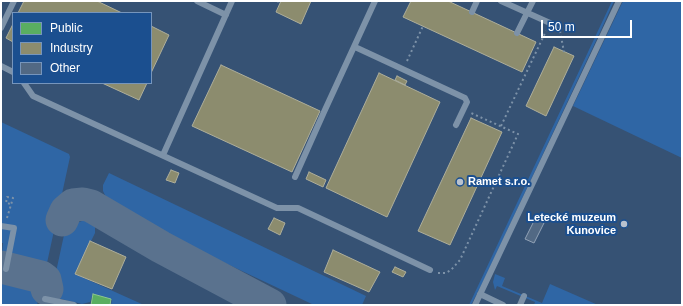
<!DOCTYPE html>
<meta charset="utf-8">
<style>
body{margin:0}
#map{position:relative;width:683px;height:306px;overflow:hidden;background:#365274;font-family:Helvetica,sans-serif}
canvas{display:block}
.frame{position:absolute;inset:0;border:2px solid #fff;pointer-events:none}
.legend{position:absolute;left:12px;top:12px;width:140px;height:72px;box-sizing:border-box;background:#1b4f8f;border:1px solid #7695bc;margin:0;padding:5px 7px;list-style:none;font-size:12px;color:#fff}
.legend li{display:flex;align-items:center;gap:8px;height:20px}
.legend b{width:20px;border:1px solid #7695bc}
.scale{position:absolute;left:541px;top:20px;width:91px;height:18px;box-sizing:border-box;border:2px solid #fff;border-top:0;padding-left:5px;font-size:12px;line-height:14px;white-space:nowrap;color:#fff;-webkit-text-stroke:3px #1b4f8f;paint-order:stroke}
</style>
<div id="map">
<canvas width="683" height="306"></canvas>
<div class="frame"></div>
<ul class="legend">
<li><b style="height:11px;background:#5aae61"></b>Public</li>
<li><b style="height:11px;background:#8c8c6e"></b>Industry</li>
<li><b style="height:11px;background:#526984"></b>Other</li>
</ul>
<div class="scale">50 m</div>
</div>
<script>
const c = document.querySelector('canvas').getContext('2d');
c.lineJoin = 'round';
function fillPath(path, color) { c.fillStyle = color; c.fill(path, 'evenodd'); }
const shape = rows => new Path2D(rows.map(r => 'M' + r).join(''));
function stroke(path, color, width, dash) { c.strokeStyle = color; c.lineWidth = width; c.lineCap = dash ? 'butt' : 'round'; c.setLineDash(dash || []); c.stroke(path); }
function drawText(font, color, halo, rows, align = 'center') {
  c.font = font + ' Helvetica,sans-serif'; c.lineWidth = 4; c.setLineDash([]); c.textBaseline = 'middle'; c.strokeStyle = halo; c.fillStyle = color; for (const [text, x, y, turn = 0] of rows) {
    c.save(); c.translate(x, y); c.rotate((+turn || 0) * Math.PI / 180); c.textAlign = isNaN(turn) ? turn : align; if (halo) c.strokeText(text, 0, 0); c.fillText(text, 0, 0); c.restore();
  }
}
const green = shape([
 [612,1,614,1,602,28,483,282,471,305,469,305],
 [623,1,682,1,682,158,573,106],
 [1,122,69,154,70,157,47,263,42,269,1,262,3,243,1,243],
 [109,173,366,296,362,305,314,305,138,222,117,210,108,201,103,191,103,185],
 [91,218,95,222,95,233,75,274,144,305,111,305,112,300,93,294,90,302,82,304,53,297,51,295,64,235,73,224],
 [1,273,38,281,41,288,37,305,1,305],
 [495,274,505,278,502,286,542,303,550,284,598,305,534,305,535,302,497,286,495,290,493,282]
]);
const public = shape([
 [93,294,111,299,110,305,91,305,93,294]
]);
const industry = shape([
 [24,1,97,1,122,13,18,13,24,1],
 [281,1,311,1,301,24,276,12,281,1],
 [411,1,448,1,536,42,522,72,403,17,411,1],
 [13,24,13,42,6,38,13,24],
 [151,26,169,35,151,73,151,26],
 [554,47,574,56,546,116,526,106,554,47],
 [221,65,320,111,292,172,192,126,221,65],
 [379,73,440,102,387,217,326,188,379,73],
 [397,76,407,81,405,85,395,80,397,76],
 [102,83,147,83,139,100,102,83],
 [471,118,502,132,450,245,418,231,471,118],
 [171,170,179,173,175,183,166,180,171,170],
 [309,172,326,180,323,187,306,179,309,172],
 [274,218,285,223,280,235,268,229,274,218],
 [90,241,126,257,112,289,75,274,90,241],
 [333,250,380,272,369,292,324,272,333,250],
 [395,267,406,272,403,277,392,272,395,267]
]);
const taxiway = shape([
 [62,220,66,211,73,205,83,204,91,206,161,247,270,305],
 [1,267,41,277,45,280,47,289]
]);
const building = shape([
 [535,219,544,223,534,243,525,239,535,219]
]);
const path = shape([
 [277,1,281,3],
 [557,27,560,31,564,52],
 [407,61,423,26],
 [501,126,546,31],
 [7,218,13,198,7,197,6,203,11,204],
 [438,273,446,273,451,270,460,260,518,134,471,113]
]);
const lane = shape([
 [197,1,226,15],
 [501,1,550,23],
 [472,12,477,1],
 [1,28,14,1],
 [517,33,533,1],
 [355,47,465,98,467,102,456,125],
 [1,66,13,72],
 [24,83,33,96,277,208,298,208,430,270],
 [163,155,232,1],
 [295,177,324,112,375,1],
 [1,226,14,228,6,269],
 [480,294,503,305],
 [45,299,74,305],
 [475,305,619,1],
 [520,305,524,296]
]);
const markers = [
 [460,182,4,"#b9c2ce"],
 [624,224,4,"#b9c2ce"]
];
const poiNames = [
 ["Ramet s.r.o.",468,182],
 ["Letecké muzeum",616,218,"right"],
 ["Kunovice",616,231,"right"]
];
fillPath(green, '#2f66a5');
fillPath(public, '#5aae61');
stroke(public, '#8cc690', 1);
fillPath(industry, '#8c8c6e');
stroke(industry, '#aeae9a', 1);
stroke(taxiway, '#5a728e', 33);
fillPath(building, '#526984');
stroke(building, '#92a2b6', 1);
stroke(path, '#7d92a8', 2, [2, 3]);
stroke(lane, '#7d92a8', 6);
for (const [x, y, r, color] of markers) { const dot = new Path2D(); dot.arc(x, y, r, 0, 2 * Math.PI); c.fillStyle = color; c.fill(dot); stroke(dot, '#1b4f8f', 1.5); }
drawText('bold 11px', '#fff', '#1b4f8f', poiNames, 'left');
</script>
